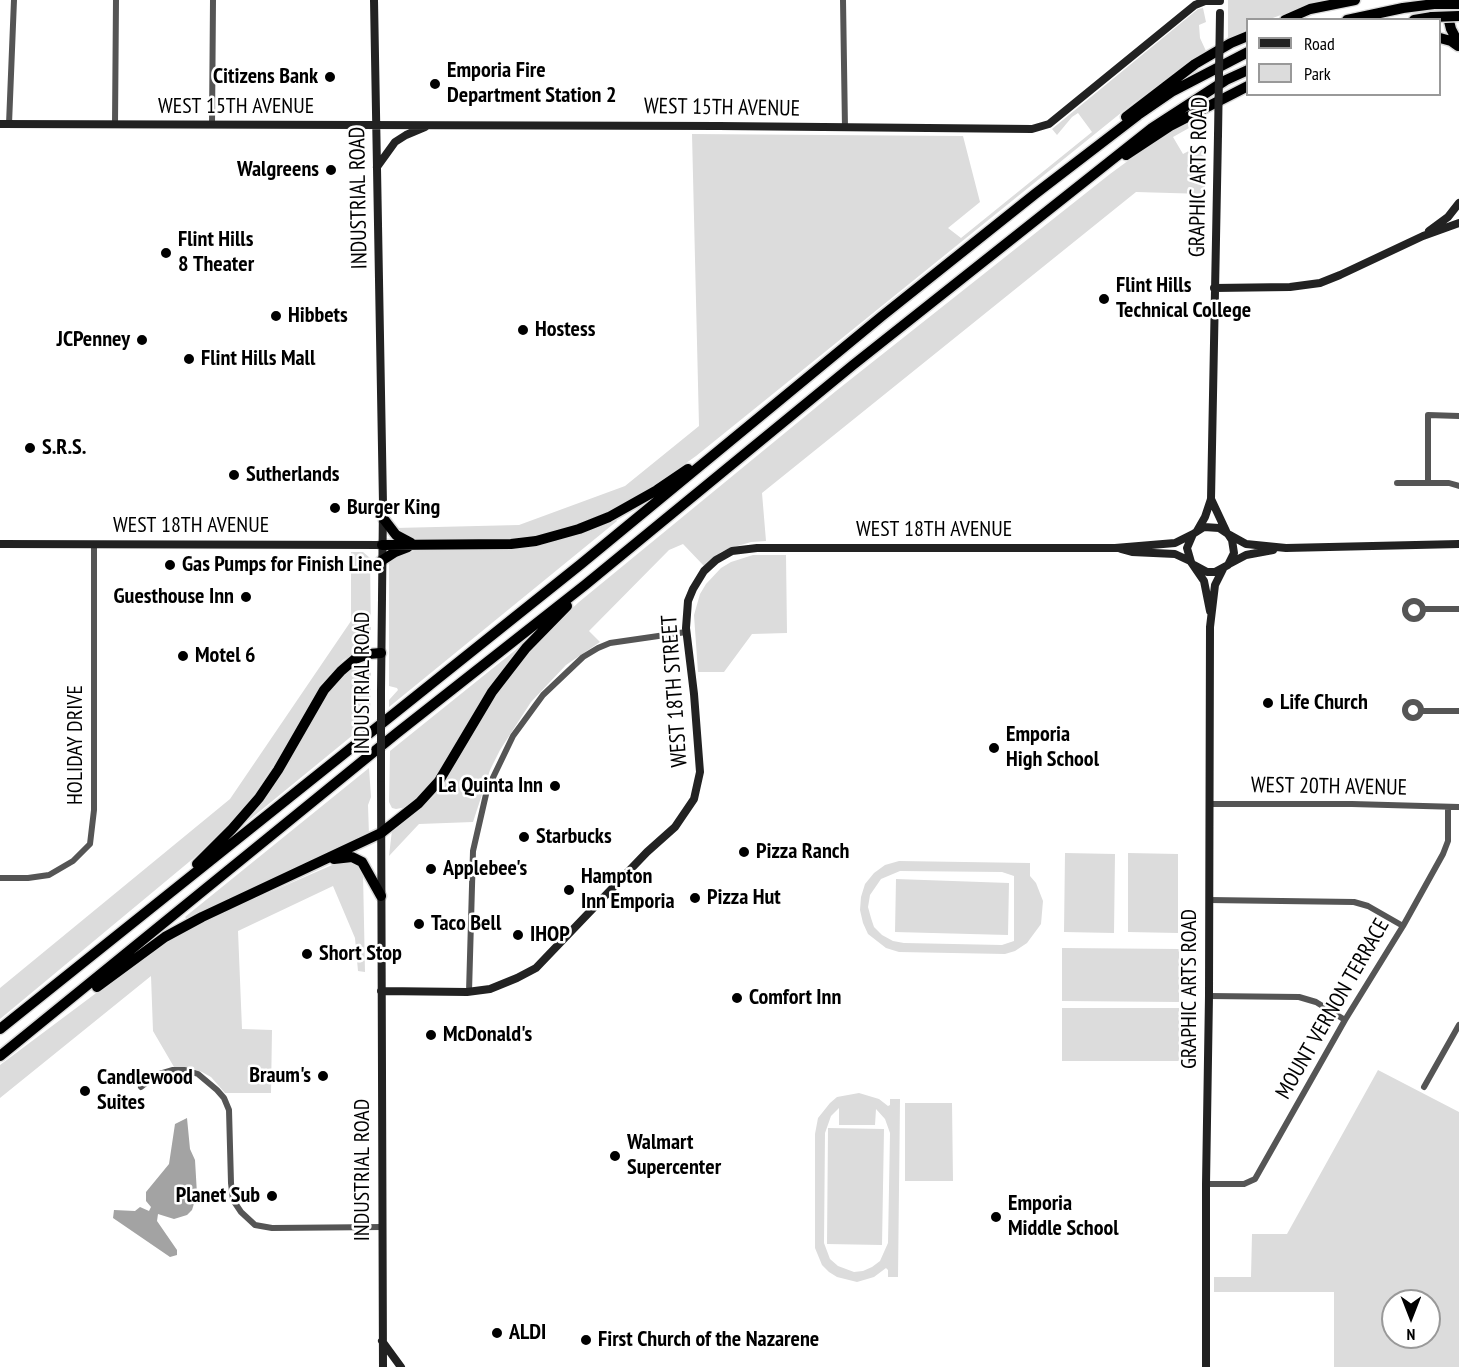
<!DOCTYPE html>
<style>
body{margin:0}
#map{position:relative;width:1459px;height:1367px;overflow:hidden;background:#fff;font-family:"PT Sans Narrow",sans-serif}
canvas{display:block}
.legend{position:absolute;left:1246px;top:18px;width:195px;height:78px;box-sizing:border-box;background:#fff;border:2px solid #999;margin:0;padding:8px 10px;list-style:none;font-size:18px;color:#000}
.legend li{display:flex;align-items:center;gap:12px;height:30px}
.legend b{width:30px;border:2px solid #999}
.north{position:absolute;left:1381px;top:1289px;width:60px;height:60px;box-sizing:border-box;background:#fff;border:2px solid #999;border-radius:50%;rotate:180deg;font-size:16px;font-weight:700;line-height:24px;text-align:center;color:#000}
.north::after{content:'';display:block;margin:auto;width:21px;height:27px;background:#000;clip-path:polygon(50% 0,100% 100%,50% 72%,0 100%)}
</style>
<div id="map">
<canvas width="1459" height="1367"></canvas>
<ul class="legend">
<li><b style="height:8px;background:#222"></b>Road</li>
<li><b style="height:16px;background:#dcdcdc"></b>Park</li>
</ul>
<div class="north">N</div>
</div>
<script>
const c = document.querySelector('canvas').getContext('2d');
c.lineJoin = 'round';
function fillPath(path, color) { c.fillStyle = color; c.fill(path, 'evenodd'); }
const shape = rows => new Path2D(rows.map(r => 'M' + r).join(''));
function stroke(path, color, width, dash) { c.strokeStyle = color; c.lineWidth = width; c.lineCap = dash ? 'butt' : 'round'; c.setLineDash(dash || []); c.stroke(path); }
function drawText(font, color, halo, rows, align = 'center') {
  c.font = font + ' "PT Sans Narrow",sans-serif'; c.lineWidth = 5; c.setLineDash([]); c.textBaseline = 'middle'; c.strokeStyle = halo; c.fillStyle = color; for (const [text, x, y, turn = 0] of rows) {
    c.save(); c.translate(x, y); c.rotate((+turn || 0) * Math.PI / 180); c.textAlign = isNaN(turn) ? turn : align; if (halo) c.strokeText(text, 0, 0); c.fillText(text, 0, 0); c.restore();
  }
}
const green = shape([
 [1228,0,1322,0,1270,19,1248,20,1247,29,1228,40],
 [1203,8,1206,22,1199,25,1200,38,1206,51,1132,104,696,456,668,476,611,511,574,525,538,535,508,539,409,540,395,528,519,525,625,486,699,426,692,134,963,136,980,202,948,228,961,238,1092,132,1078,113,1072,117,1057,135,1052,129,1198,9],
 [1205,111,1205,119,1173,137,1183,154,1202,144,1205,145,1205,194,1136,192,762,493,766,541,751,542,731,548,721,552,704,566,683,544,669,550,589,631,600,642,566,665,531,702,500,750,490,770,473,822,419,824,389,856,392,830,417,811,435,795,449,776,475,727,510,674,549,630,579,602,836,391,1110,174,1159,138],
 [615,518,617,521,389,707,389,700,398,690,397,688,389,686,389,562,392,558,414,551,511,548],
 [351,552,363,552,370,558,371,638,363,648,343,660,320,685,288,743,252,797,229,825,201,852,0,1019,0,988,230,799,351,621],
 [753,555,786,555,787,633,752,634,724,672,698,672,694,615,700,594,706,584,721,568,731,562],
 [518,648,520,650,430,786,407,807,396,809,392,808,389,802,390,751],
 [359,662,367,663,371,667,370,721,243,825,335,681],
 [369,768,371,797,368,805,369,835,188,920,185,917],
 [1065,853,1115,854,1114,933,1064,932],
 [1128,853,1178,854,1178,933,1128,932],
 [899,861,1030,863,1030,876,1036,883,1043,901,1041,924,1027,943,1015,951,1005,954,899,952,886,948,868,934,863,923,860,910,861,897,865,884,874,873,885,865],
 [900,871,1002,872,1014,876,1014,941,1002,945,904,943,893,941,882,935,874,927,871,918,868,907,870,895,881,879],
 [339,862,355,863,363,873,365,972,358,971,355,938,333,886,238,931,242,1029,272,1030,271,1093,225,1093,211,1077,202,1072,192,1069,174,1067,153,1031,151,976,0,1098,0,1065,151,952,204,921],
 [896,879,1009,883,1008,935,895,932],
 [1062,948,1179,949,1179,1002,1062,1001],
 [1062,1008,1179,1008,1179,1061,1062,1061],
 [1378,1070,1459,1112,1459,1367,1334,1367,1334,1292,1214,1292,1214,1277,1251,1277,1252,1234,1287,1234],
 [1393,1301,1429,1301,1429,1337,1393,1337],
 [859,1093,879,1099,888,1106,890,1105,890,1099,900,1099,898,1277,888,1277,888,1270,886,1268,874,1277,857,1282,837,1277,829,1272,822,1265,815,1248,815,1134,818,1118,830,1103,837,1097],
 [839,1108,839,1125,875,1125,876,1109,885,1119,890,1133,888,1243,880,1261,872,1267,863,1271,854,1272,838,1266,830,1259,824,1243,825,1133,831,1116],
 [905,1103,952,1103,953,1181,905,1181],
 [828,1128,884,1129,882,1245,827,1244]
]);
const water = shape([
 [187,1118,190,1149,195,1160,197,1194,192,1210,187,1215,174,1219,158,1214,157,1221,177,1250,177,1255,170,1257,113,1218,114,1210,135,1211,140,1207,149,1211,151,1207,146,1201,146,1192,169,1164,175,1124]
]);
const street = shape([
 [843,0,845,128],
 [9,124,14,0],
 [115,124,116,0],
 [212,125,213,0],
 [1397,483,1449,483,1459,486],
 [1428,483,1428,415,1459,416],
 '1405 610a9 9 0 1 1 18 0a9 9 0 1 1-18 0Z',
 [1423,609,1459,609],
 '1405 710a8 8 0 1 1 16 0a8 8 0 1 1-16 0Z',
 [1422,711,1459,711],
 [1209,804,1352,804,1459,807],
 [0,878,28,878,49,875,73,861,90,844,94,810,94,544],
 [1209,900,1354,902,1368,906,1403,926],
 [469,992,473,851,487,790,513,736,543,695,583,657,598,648,610,643,686,632],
 [1209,996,1299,997,1316,1002,1345,1020],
 [141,1087,156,1075,173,1070,185,1070,198,1074,217,1090,224,1098,229,1110,231,1183,233,1200,241,1212,255,1225,272,1228,382,1227],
 [1424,1087,1459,1025],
 [1206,1184,1244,1184,1255,1179,1345,1020,1403,926,1443,854,1448,841,1448,807]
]);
const secondary = shape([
 [374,0,383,504,381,691],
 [0,124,719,126,1032,129,1049,124,1195,5,1205,1,1220,1],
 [377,167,395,142,406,135,425,127],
 [1429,231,1448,217,1459,203],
 [1214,288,1290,287,1320,283,1340,275,1423,236,1459,223],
 [1211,499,1226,531],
 [1197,531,1205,517,1211,499,1218,135],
 [1228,534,1246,544,1286,548,1459,544],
 [0,544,382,545],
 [1121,549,1132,552,1175,554,1190,561],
 [1229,564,1246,555,1273,550],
 [1194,565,1207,572,1215,572,1228,565,1234,553,1232,540,1228,534,1219,528,1204,527,1193,534,1187,548,1191,562,1204,581,1210,611],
 [381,778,383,1367],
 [381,991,467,992,490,989,517,978,536,968,647,852,675,827,694,799,700,772,694,694,686,628,688,601,693,589,704,571,716,560,732,551,757,548,1115,548,1175,543,1193,534],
 [382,1341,401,1367],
 [1206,1367,1206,1184,1209,996,1210,627,1215,585,1223,569]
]);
const highway = shape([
 [1446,9,1451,29,1459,44],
 [1285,20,1310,9,1355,0],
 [1347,20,1403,8,1434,4],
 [1414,20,1432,17],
 [1440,38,1451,41,1458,46],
 [1126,117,1195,64,1231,43,1248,36],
 [1126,155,1170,126,1248,86],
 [383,518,396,535,411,543],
 [382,545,511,544,536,541,579,529,609,517,657,490,688,469],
 [381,561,395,552,408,547],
 [334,859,352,857,362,862,381,896],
 [197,864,232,829,259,798,278,770,324,690,341,671,355,659,368,654,381,653],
 [97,987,165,937,202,917,381,833,419,803,439,781,492,692,526,648,567,606],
 [0,1029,581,564,882,316,1035,194,1138,115,1173,91,1248,52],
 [0,1056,397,733,585,585,853,365,1152,128,1226,80,1248,70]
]);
const secondaryBridge = shape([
 [1218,135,1220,13],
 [381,691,381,778]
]);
const highwayBridge = shape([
 [1434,4,1459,4],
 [1432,17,1459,16]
]);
const markers = [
 [330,77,6,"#000"],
 [435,84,6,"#000"],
 [331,170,6,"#000"],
 [166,253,6,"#000"],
 [1104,299,6,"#000"],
 [276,316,6,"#000"],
 [523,330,6,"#000"],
 [142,340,6,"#000"],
 [189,359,6,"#000"],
 [30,448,6,"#000"],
 [234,475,6,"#000"],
 [335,508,6,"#000"],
 [170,565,6,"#000"],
 [246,597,6,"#000"],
 [183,656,6,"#000"],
 [1268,703,6,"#000"],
 [994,748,6,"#000"],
 [555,786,6,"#000"],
 [524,837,6,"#000"],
 [744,852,6,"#000"],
 [431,869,6,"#000"],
 [569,890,6,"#000"],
 [695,898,6,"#000"],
 [419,924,6,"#000"],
 [518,935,6,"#000"],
 [307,954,6,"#000"],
 [737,998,6,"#000"],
 [431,1035,6,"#000"],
 [323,1076,6,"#000"],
 [85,1091,6,"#000"],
 [615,1156,6,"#000"],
 [272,1196,6,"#000"],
 [996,1217,6,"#000"],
 [497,1333,6,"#000"],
 [586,1340,6,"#000"]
];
const poiNames = [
 ["Emporia Fire",447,71],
 ["Department Station 2",447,96],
 ["Citizens Bank",318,77,"right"],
 ["Walgreens",319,170,"right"],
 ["Flint Hills",178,240],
 ["8 Theater",178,265],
 ["Flint Hills",1116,286],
 ["Technical College",1116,311],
 ["Hibbets",288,316],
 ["Hostess",535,330],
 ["JCPenney",130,340,"right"],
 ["Flint Hills Mall",201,359],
 ["S.R.S.",42,448],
 ["Sutherlands",246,475],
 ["Burger King",347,508],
 ["Gas Pumps for Finish Line",182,565],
 ["Guesthouse Inn",234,597,"right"],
 ["Motel 6",195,656],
 ["Life Church",1280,703],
 ["Emporia",1006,735],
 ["High School",1006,760],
 ["La Quinta Inn",543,786,"right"],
 ["Starbucks",536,837],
 ["Pizza Ranch",756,852],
 ["Applebee's",443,869],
 ["Hampton",581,877],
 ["Inn Emporia",581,902],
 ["Pizza Hut",707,898],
 ["Taco Bell",431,924],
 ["IHOP",530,935],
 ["Short Stop",319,954],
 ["Comfort Inn",749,998],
 ["McDonald's",443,1035],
 ["Braum's",311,1076,"right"],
 ["Candlewood",97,1078],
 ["Suites",97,1103],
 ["Walmart",627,1143],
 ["Supercenter",627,1168],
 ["Planet Sub",260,1196,"right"],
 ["Emporia",1008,1204],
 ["Middle School",1008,1229],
 ["ALDI",509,1333],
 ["First Church of the Nazarene",598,1340]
];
const streetNames = [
 ["WEST 15TH AVENUE",236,107],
 ["WEST 15TH AVENUE",722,108,1],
 ["GRAPHIC ARTS ROAD",1199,177,-89],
 ["INDUSTRIAL ROAD",359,198,-91],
 ["WEST 18TH AVENUE",191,526],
 ["WEST 18TH AVENUE",934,530],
 ["INDUSTRIAL ROAD",363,683,-90],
 ["WEST 18TH STREET",675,691,-94],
 ["HOLIDAY DRIVE",76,745,-90],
 ["WEST 20TH AVENUE",1329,787,1],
 ["GRAPHIC ARTS ROAD",1190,989,-90],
 ["MOUNT VERNON TERRACE",1333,1009,-60],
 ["INDUSTRIAL ROAD",363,1170,-90]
];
fillPath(green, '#dcdcdc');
fillPath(water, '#a3a3a3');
stroke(highway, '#dbdbdb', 13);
stroke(street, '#555', 6);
stroke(secondary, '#222', 8);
stroke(highway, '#000', 10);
stroke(highwayBridge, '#dbdbdb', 13, []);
stroke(secondaryBridge, '#222', 8);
stroke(highwayBridge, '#000', 10);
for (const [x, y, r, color] of markers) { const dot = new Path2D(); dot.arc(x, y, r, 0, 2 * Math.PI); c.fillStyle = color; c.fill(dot); stroke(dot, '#fff', 2); }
drawText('bold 22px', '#000', '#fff', poiNames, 'left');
drawText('22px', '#000', '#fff', streetNames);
</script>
